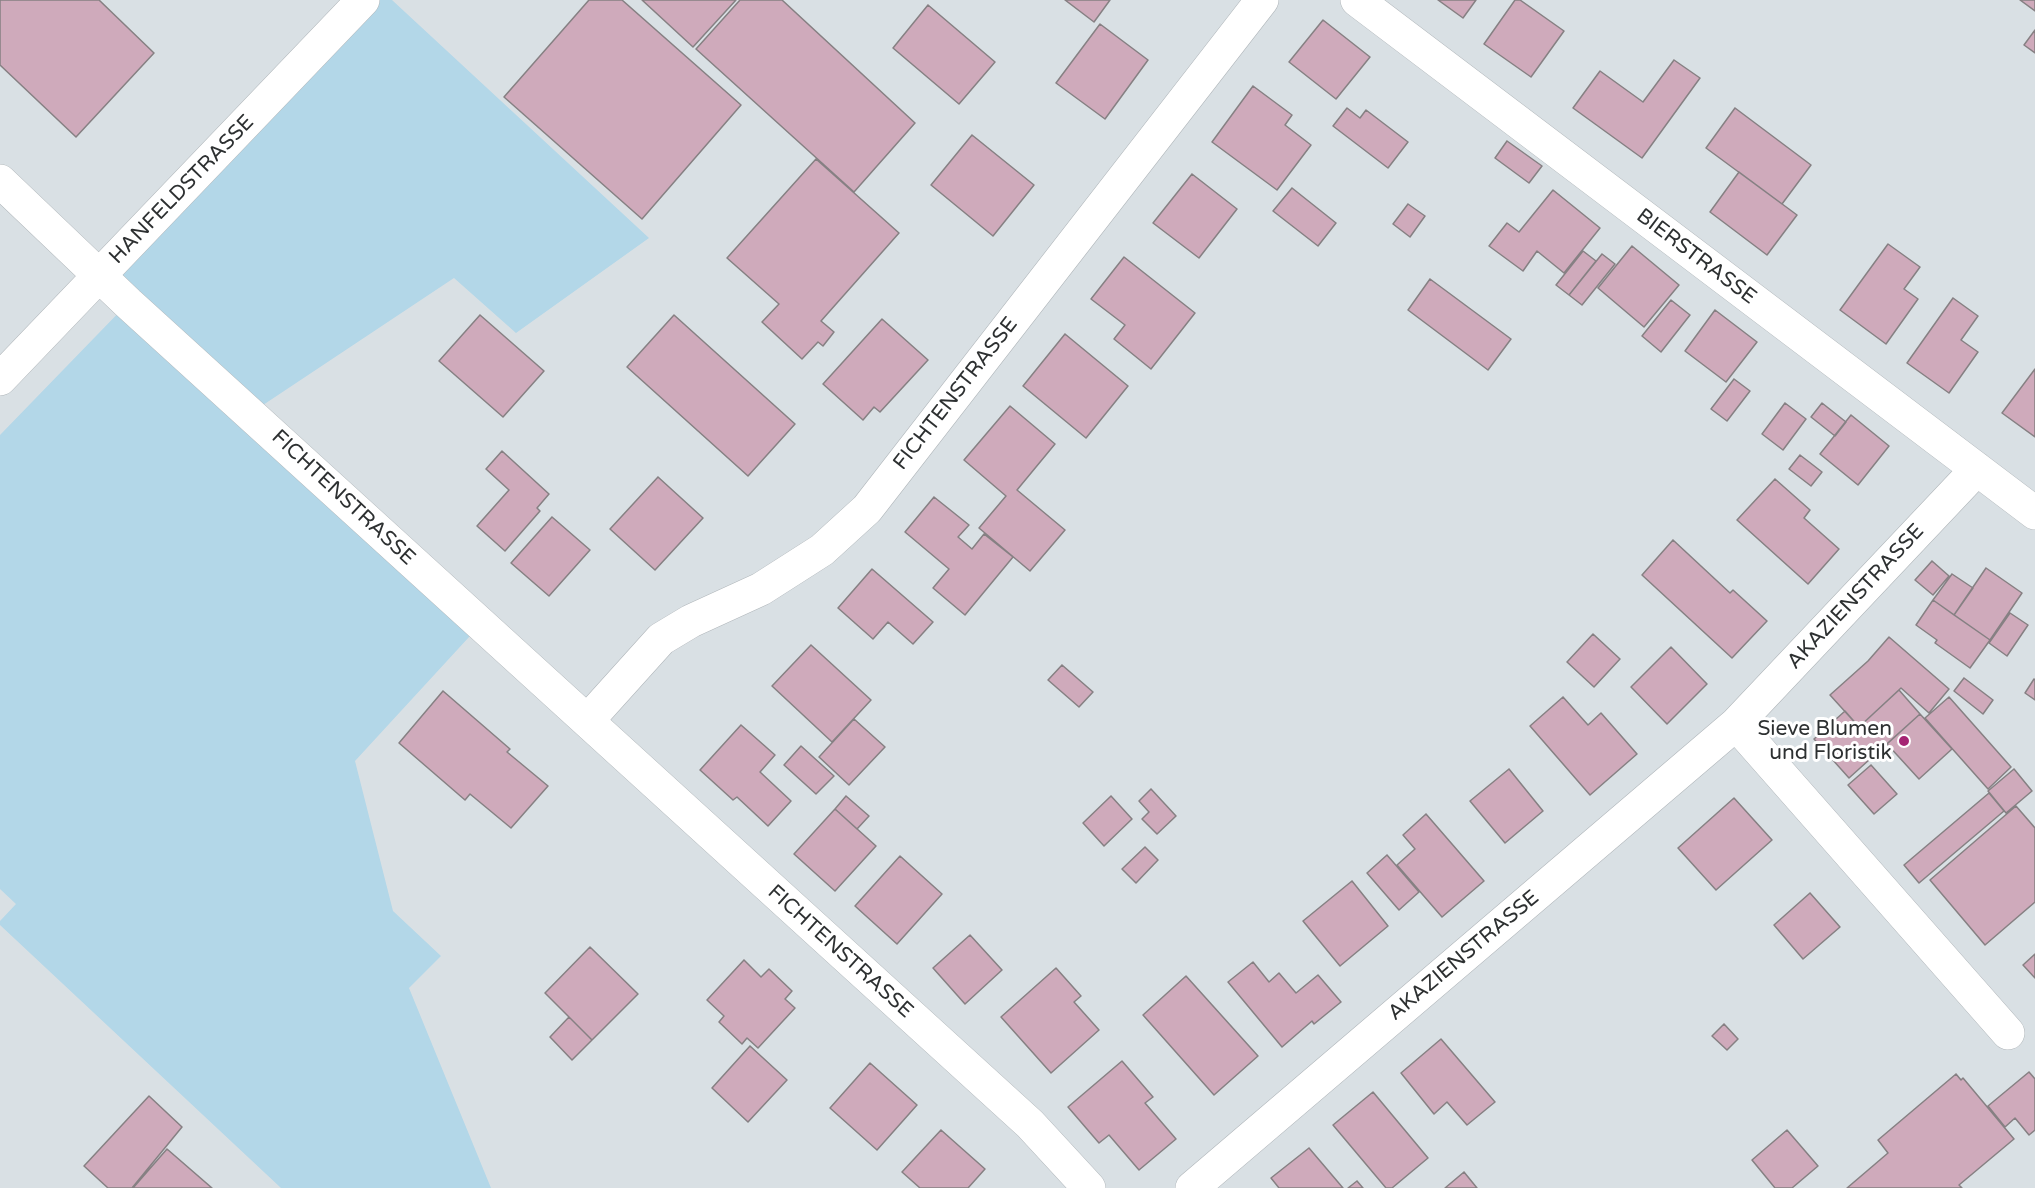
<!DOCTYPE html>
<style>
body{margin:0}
canvas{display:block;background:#d9e0e4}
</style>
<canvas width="2035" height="1188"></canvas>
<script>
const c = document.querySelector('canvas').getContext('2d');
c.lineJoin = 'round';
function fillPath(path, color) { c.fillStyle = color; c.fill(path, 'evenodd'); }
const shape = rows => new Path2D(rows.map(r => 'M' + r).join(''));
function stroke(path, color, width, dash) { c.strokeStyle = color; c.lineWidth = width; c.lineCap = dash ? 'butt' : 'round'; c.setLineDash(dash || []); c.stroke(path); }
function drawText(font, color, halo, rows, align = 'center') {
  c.font = font + ' "Varela Round",sans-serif'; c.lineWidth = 6; c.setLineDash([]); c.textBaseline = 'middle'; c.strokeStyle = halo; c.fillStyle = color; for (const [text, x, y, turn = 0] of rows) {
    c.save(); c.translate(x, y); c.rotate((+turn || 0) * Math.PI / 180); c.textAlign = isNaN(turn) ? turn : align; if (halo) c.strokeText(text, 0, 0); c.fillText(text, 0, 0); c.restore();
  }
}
const green = shape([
 [363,0,392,0,649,238,516,333,454,278,251,413,481,624,355,761,393,911,441,956,409,988,491,1188,281,1188,0,925,0,921,16,904,0,889,0,435,128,303,99,276]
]);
const building = shape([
 [0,0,99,0,154,53,76,137,0,65,0,0],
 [589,0,622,0,741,105,642,219,504,97,589,0],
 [642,0,736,0,693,47,642,0],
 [740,0,782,0,915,123,854,192,696,49,740,0],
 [1065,0,1110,0,1094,22,1065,0],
 [1438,0,1476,0,1463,18,1438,0],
 [1515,0,1520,0,1564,31,1531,77,1484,44,1515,0],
 [2020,0,2035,0,2035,11,2020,0],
 [928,5,995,62,959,104,893,48,928,5],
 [1323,20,1370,57,1336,99,1289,62,1323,20],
 [1100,24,1148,60,1105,119,1056,83,1100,24],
 [2035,30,2035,53,2024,45,2035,30],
 [1674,60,1700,78,1642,158,1573,108,1600,71,1643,102,1674,60],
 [1253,86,1292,115,1285,125,1311,145,1277,190,1212,142,1253,86],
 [1347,108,1360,118,1366,110,1408,142,1388,168,1333,126,1347,108],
 [1735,108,1811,165,1782,204,1706,148,1735,108],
 [972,135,1034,185,993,236,931,185,972,135],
 [1507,141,1542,166,1529,183,1495,158,1507,141],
 [816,159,899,233,821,321,834,332,823,346,818,342,802,359,762,322,779,304,727,258,816,159],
 [1739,172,1797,215,1767,255,1710,212,1739,172],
 [1192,174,1237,209,1199,258,1153,223,1192,174],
 [1292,188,1336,223,1318,246,1273,211,1292,188],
 [1553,190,1600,228,1564,273,1537,251,1523,271,1489,246,1507,223,1519,232,1553,190],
 [1408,204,1425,216,1410,237,1393,224,1408,204],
 [1888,244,1920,267,1904,289,1918,299,1886,344,1840,310,1888,244],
 [1632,246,1679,285,1644,327,1598,288,1632,246],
 [1583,251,1596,261,1569,295,1556,285,1583,251],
 [1602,254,1615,264,1582,305,1569,295,1602,254],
 [1124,257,1195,313,1151,369,1114,339,1125,325,1091,299,1124,257],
 [1430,279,1511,339,1488,370,1408,310,1430,279],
 [1953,298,1978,316,1961,340,1978,352,1949,393,1907,363,1953,298],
 [1671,300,1690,315,1661,352,1642,336,1671,300],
 [1715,310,1757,342,1726,382,1685,351,1715,310],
 [480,315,544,371,503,417,439,361,480,315],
 [674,315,795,424,748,476,627,367,674,315],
 [882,319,928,360,880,412,874,407,863,420,823,384,882,319],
 [1065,334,1128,386,1086,438,1023,386,1065,334],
 [2035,369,2035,437,2002,413,2035,369],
 [1734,379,1750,391,1727,421,1711,409,1734,379],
 [1785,403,1806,419,1783,450,1762,434,1785,403],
 [1822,403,1846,422,1835,436,1811,417,1822,403],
 [1010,406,1055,444,1017,490,1065,530,1030,571,979,528,1006,496,964,460,1010,406],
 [1851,415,1889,446,1858,485,1820,454,1851,415],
 [502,451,549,494,537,508,540,511,505,551,477,526,509,490,486,469,502,451],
 [1800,455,1822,472,1811,486,1789,469,1800,455],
 [658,477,703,518,655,570,610,529,658,477],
 [1775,479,1810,510,1804,518,1839,549,1808,584,1737,520,1775,479],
 [934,497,969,525,958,537,972,549,984,534,1013,557,965,615,933,588,949,569,905,532,934,497],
 [552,517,590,550,549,596,511,563,552,517],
 [1673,540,1730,593,1733,590,1767,621,1732,658,1642,575,1673,540],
 [1932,561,1949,576,1933,595,1915,580,1932,561],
 [1986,568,2022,593,1990,640,1954,615,1986,568],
 [872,569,933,622,913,644,888,622,873,639,838,608,872,569],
 [1952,574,1973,588,1954,615,1933,600,1952,574],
 [1933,600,1990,640,1970,668,1935,643,1937,640,1916,625,1933,600],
 [2010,613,2028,625,2007,656,1989,643,2010,613],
 [1593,634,1620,659,1594,687,1567,662,1593,634],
 [1889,637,1949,689,1929,713,1901,688,1859,727,1830,695,1868,661,1889,637],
 [811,645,871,700,832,742,772,686,811,645],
 [1671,647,1707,684,1667,724,1631,687,1671,647],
 [1062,665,1093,692,1079,707,1048,680,1062,665],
 [1964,678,1993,700,1983,714,1954,691,1964,678],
 [2034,679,2035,680,2035,700,2025,693,2034,679],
 [1899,690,1920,714,1849,778,1814,739,1845,711,1859,727,1899,690],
 [443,691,510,749,507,752,548,786,511,828,470,794,465,800,399,743,443,691],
 [1563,697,1588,725,1601,713,1637,754,1590,795,1530,726,1563,697],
 [1949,697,2011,767,1988,789,1925,718,1949,697],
 [1920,714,1952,749,1919,779,1887,744,1920,714],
 [854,719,885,747,849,785,819,757,854,719],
 [741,725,775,755,760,772,791,801,768,826,737,797,733,800,700,770,741,725],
 [801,746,834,776,816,794,784,765,801,746],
 [1871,765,1897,794,1874,814,1848,785,1871,765],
 [1509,769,1543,811,1505,843,1470,801,1509,769],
 [2014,769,2032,791,2006,813,1988,791,2014,769],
 [1151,789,1176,816,1157,834,1142,819,1149,812,1139,801,1151,789],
 [1989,793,2004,811,1919,883,1904,865,1989,793],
 [846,796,869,816,857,829,835,809,846,796],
 [1111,796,1132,819,1104,846,1083,823,1111,796],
 [1734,798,1772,840,1716,890,1678,848,1734,798],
 [2016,806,2035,828,2035,902,1985,945,1930,880,2016,806],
 [835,809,876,846,835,891,794,854,835,809],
 [1426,814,1484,881,1442,917,1397,865,1415,849,1403,835,1426,814],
 [1145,847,1158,860,1136,883,1122,869,1145,847],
 [1387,855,1419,892,1399,910,1367,873,1387,855],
 [900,856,942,894,897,944,855,906,900,856],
 [1352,881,1388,926,1340,966,1303,921,1352,881],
 [1810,893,1840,927,1803,959,1774,925,1810,893],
 [970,935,1002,970,965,1004,933,968,970,935],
 [590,947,638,994,592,1040,545,993,590,947],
 [2035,954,2035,978,2023,965,2035,954],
 [744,960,761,977,769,969,792,991,785,999,795,1008,758,1048,747,1038,742,1044,719,1022,724,1016,707,1000,744,960],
 [1253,962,1269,982,1279,973,1296,993,1318,975,1341,1002,1314,1024,1312,1021,1282,1047,1228,982,1253,962],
 [1056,968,1081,996,1074,1002,1099,1030,1051,1073,1001,1017,1056,968],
 [1186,976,1258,1056,1214,1095,1143,1015,1186,976],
 [569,1017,592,1040,572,1060,550,1037,569,1017],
 [1724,1024,1738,1039,1727,1050,1712,1036,1724,1024],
 [1441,1039,1495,1102,1467,1125,1447,1102,1434,1114,1401,1073,1441,1039],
 [750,1046,787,1080,748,1122,712,1088,750,1046],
 [1122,1061,1153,1097,1145,1103,1176,1139,1139,1170,1109,1135,1099,1143,1068,1107,1122,1061],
 [870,1063,917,1105,877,1150,830,1108,870,1063],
 [2029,1072,2035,1079,2035,1130,2029,1135,2015,1118,2005,1127,1988,1106,2029,1072],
 [1956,1074,1961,1080,1963,1078,2014,1139,1959,1185,1962,1188,1847,1188,1888,1153,1878,1140,1956,1074],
 [1373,1092,1428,1158,1392,1188,1386,1188,1333,1125,1373,1092],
 [149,1096,182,1127,132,1188,108,1188,84,1166,149,1096],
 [941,1130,985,1169,968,1188,920,1188,902,1172,941,1130],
 [1787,1130,1818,1166,1792,1188,1775,1188,1752,1160,1787,1130],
 [1309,1148,1343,1188,1279,1188,1271,1178,1309,1148],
 [167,1149,212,1188,133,1188,167,1149],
 [1464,1172,1477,1188,1445,1188,1464,1172],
 [1357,1181,1363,1188,1348,1188,1357,1181]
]);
const minor = shape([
 [1357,0,2035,513],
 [0,181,128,303,1030,1124,1089,1188],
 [0,379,363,0],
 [588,720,661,639,691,621,761,589,822,550,867,509,1262,0],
 [1736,724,2008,1033],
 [1192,1188,1736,724,1977,469]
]);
const markers = [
 [1904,741,6,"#a52473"]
];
const streetNames = [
 ["HANFELDSTRASSE",182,190,-46],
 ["BIERSTRASSE",1696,257,37],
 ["FICHTENSTRASSE",956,394,-52],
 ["FICHTENSTRASSE",343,498,43],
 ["AKAZIENSTRASSE",1856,597,-47],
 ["FICHTENSTRASSE",840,952,42],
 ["AKAZIENSTRASSE",1464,956,-40]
];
const poiNames = [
 ["Sieve Blumen",1892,729],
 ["und Floristik",1892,753]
];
fillPath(green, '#b3d7e8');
fillPath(building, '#cfaabb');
stroke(building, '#868083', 1.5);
stroke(minor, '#b0b6ba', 34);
stroke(minor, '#fff', 33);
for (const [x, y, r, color] of markers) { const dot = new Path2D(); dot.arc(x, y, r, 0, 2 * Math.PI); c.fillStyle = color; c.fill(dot); stroke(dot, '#fff', 2); }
drawText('21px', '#2d3031', '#fff', streetNames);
drawText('21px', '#2d3031', '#fff', poiNames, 'right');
</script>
